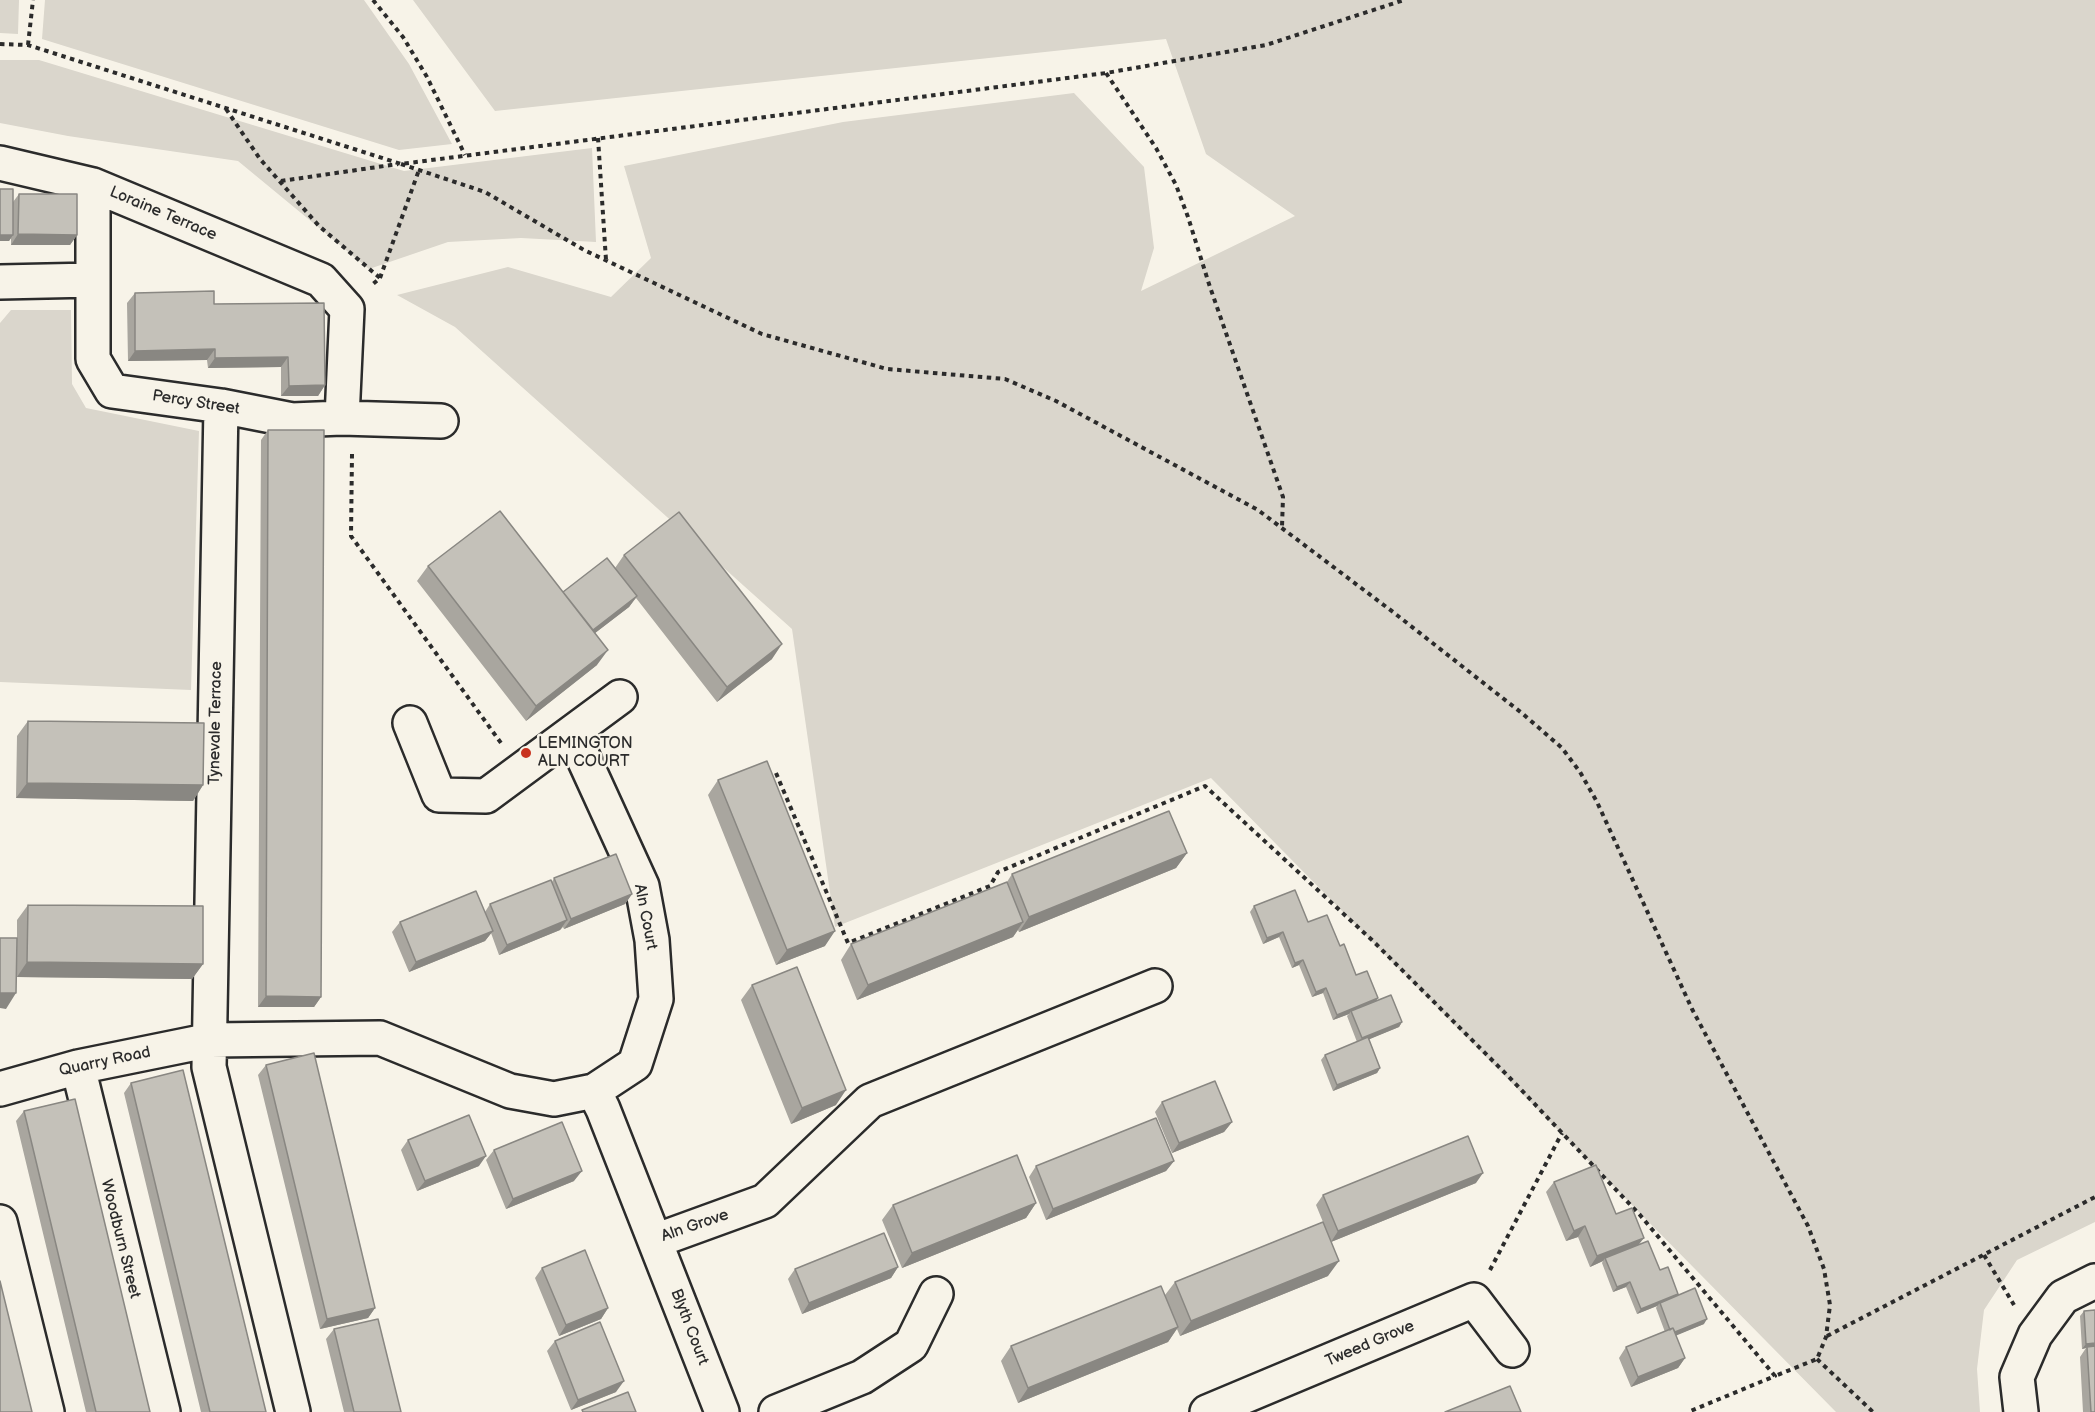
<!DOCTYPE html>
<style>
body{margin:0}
canvas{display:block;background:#f7f3e8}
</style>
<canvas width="2095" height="1412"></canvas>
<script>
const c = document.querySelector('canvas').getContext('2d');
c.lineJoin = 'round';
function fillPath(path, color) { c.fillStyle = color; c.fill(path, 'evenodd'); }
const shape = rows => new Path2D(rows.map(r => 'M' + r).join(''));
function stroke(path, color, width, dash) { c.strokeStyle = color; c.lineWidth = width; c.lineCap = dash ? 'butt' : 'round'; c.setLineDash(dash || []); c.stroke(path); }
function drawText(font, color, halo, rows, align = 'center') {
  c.font = font + ' "Balsamiq Sans",sans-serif'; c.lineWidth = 5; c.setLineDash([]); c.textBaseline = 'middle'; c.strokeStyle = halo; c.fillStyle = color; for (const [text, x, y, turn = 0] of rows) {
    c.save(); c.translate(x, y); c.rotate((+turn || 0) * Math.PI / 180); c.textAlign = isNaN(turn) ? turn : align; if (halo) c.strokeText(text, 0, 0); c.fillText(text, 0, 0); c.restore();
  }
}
const green = shape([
 [0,0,19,0,18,34,0,33],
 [45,0,364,0,409,64,452,144,399,150,42,39],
 [413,0,2095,0,2095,1222,2017,1260,1984,1310,1977,1369,1980,1412,1836,1412,1211,778,835,927,792,629,455,327,397,295,508,267,611,297,651,258,624,166,843,122,1074,93,1144,167,1154,248,1141,291,1295,216,1206,154,1166,39,495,111],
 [0,60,39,60,404,171,592,148,596,242,521,238,448,242,369,269,238,161,68,136,0,123],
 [11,310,71,310,72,384,86,408,199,431,191,690,0,682,0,323]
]);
const path = shape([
 [373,0,403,37,427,77,465,155],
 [0,44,28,45,401,164,1106,73,1266,45,1404,0],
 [28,45,33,0],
 [1106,73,1156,148,1176,185,1188,217,1209,284,1283,497,1282,527],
 [226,109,260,159,319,226,380,278,373,284],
 [598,138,606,260],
 [401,164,485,192,584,250,762,334,887,369,1005,379,1056,401,1258,510,1393,612,1523,714,1562,748,1580,772,1597,802,1692,1009,1808,1226,1824,1269,1830,1305,1826,1337,1817,1359,1775,1376],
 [281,181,398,164],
 [380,278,419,170],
 [352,454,351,536,501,743],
 [776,773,848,943,990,886,998,872,1205,786,1373,941,1509,1077,1640,1215,1775,1376,1688,1412],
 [1984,1255,2014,1305],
 [1490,1270,1562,1133],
 [1827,1336,2095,1197],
 [1817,1359,1873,1412]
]);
const minor = shape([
 [0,163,93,185,321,280,347,309,342,418,292,420,221,406,112,391,93,359,93,185],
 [0,282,93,280],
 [221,406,209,1067,293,1412],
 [342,418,441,421],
 [410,723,439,795,486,796,620,697],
 [572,733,642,886,652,940,656,999,635,1064,594,1091],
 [78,1067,163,1412],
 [0,1089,78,1067,211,1040,380,1038,510,1091,554,1099,594,1091,603,1109,722,1412],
 [0,1222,47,1412],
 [655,1241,765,1201,870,1101,1155,986],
 [776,1412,862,1377,911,1345,936,1294],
 [1207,1412,1474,1300,1512,1350],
 [2021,1412,2017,1377,2035,1335,2063,1297,2095,1281]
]);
const wall = shape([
 [19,194,77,235,70,245,11,245,11,238,9,241,13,202],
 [135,293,214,304,324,303,325,385,318,396,281,396,281,367,208,368,207,360,128,361,127,303],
 [268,430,321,997,314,1007,258,1007,261,440],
 [624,555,772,659,717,702,636,598,629,607,595,633,597,665,526,721,417,581,428,566,563,593,615,568],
 [28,721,203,785,193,801,16,798,17,736],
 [718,780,825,946,776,965,708,795],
 [1187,853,1176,868,1019,932,1018,930,1013,937,857,1000,841,960,851,944,1007,882,1012,874],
 [554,878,632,894,625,904,564,929,563,927,560,930,499,955,491,933,485,941,409,972,392,932,400,922,485,912,490,904,552,882],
 [28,905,203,964,192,979,17,977,17,920],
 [1254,906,1308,922,1340,946,1356,975,1378,998,1376,1001,1402,1022,1399,1027,1369,1039,1380,1068,1377,1073,1333,1091,1321,1060,1325,1055,1357,1042,1347,1016,1349,1014,1333,1020,1323,993,1312,997,1299,965,1292,968,1279,937,1263,944,1250,912],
 [752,985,836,1105,791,1124,741,1000],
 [266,1065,375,1308,368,1318,320,1329,258,1075],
 [131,1083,266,1412,201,1412,124,1093],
 [1162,1102,1232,1122,1224,1132,1172,1153,1155,1112],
 [24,1111,150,1412,86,1412,16,1121],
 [408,1140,479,1166,417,1191,401,1150],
 [494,1150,574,1181,506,1209,486,1160],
 [1174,1161,1166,1171,1046,1220,1029,1177,1036,1166],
 [1554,1182,1616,1214,1639,1245,1660,1270,1677,1296,1704,1324,1676,1335,1685,1358,1678,1368,1631,1387,1619,1358,1626,1347,1665,1332,1656,1308,1657,1306,1637,1314,1626,1287,1613,1292,1602,1263,1603,1261,1590,1267,1578,1237,1566,1241,1546,1192],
 [1476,1183,1331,1242,1328,1276,1180,1336,1177,1329,1168,1342,1018,1403,1001,1361,1011,1346,1165,1295,1175,1282,1323,1222,1316,1205,1323,1195],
 [1036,1203,1026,1218,902,1268,882,1220,893,1205],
 [898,1267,891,1278,802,1314,788,1279,795,1269],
 [542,1268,608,1308,601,1319,559,1336,535,1278],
 [2084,1311,2095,1412,2083,1412,2080,1357,2086,1348,2082,1349,2080,1316],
 [334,1329,401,1412,344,1412,326,1339],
 [555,1341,616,1392,571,1410,547,1351]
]);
const shadedWall = shape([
 [18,234,77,235,70,245,11,245],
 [0,235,13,235,9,241,0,241],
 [215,349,207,360,128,361,135,351],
 [288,357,281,367,208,368,215,358],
 [325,385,318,396,281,396,289,386],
 [637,596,629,607,586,640,593,630],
 [782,644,772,659,717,702,727,687],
 [608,650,597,665,526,721,536,706],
 [27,783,203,785,193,801,16,798],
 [1187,853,1176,868,1019,932,1029,917],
 [632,894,625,904,564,929,571,919],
 [567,920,560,930,499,955,507,945],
 [1023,922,1013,937,857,1000,868,985],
 [493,931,485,941,409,972,416,962],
 [835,931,825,946,776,965,787,950],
 [1283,932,1279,937,1263,944,1267,938],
 [1303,960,1299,965,1292,968,1295,963],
 [27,962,203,964,192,979,17,977],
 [1326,988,1323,993,1312,997,1316,992],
 [0,993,16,993,6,1009,0,1008],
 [266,996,321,997,314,1007,258,1007],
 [1378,998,1374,1003,1351,1011,1349,1014,1333,1020,1337,1015],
 [1402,1022,1399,1027,1358,1044,1362,1038],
 [1380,1068,1377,1073,1333,1091,1337,1085],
 [846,1090,836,1105,791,1124,802,1108],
 [1232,1122,1224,1132,1172,1153,1179,1143],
 [486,1156,479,1166,417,1191,425,1181],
 [1174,1161,1166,1171,1046,1220,1053,1209],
 [582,1171,574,1181,506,1209,513,1199],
 [1483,1173,1476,1183,1331,1242,1338,1231],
 [1036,1203,1026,1218,902,1268,912,1253],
 [1585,1226,1578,1237,1566,1241,1574,1231],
 [1644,1238,1636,1248,1605,1258,1603,1261,1590,1267,1597,1256],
 [1339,1261,1328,1276,1180,1336,1191,1321],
 [898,1267,891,1278,802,1314,809,1303],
 [1630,1282,1626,1287,1613,1292,1617,1287],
 [1678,1294,1675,1299,1660,1303,1657,1306,1637,1314,1641,1309],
 [375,1308,368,1318,320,1329,327,1319],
 [608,1308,601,1319,559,1336,566,1325],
 [1707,1319,1704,1324,1668,1339,1672,1333],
 [1178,1327,1168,1342,1018,1403,1028,1388],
 [2095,1343,2095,1348,2087,1347,2086,1348,2082,1349,2086,1344],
 [1685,1358,1678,1368,1631,1387,1638,1377],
 [624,1381,616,1392,571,1410,578,1400]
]);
const building = shape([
 [0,189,13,189,13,235,0,235,0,189],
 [19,194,77,194,77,235,18,234,19,194],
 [214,291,214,304,324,303,325,385,289,386,288,357,215,358,215,349,135,351,135,293,214,291],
 [268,430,324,430,321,997,266,996,268,430],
 [500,511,608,650,536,706,428,566,500,511],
 [679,512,782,644,727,687,624,555,679,512],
 [607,558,637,596,593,630,563,592,607,558],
 [28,721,204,723,203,785,27,783,28,721],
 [767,761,835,931,787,950,718,780,767,761],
 [1169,811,1187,853,1029,917,1012,874,1169,811],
 [616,854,632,894,571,919,554,878,616,854],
 [551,880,567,920,507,945,490,904,551,880],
 [1007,882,1023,922,868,985,851,944,1007,882],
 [1295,890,1308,922,1327,915,1340,946,1344,944,1356,975,1367,971,1378,998,1337,1015,1326,988,1316,992,1303,960,1295,963,1283,932,1267,938,1254,906,1295,890],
 [476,891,493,931,416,962,400,922,476,891],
 [28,905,203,906,203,964,27,962,28,905],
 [0,938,17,938,16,993,0,993,0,938],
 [797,967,846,1090,802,1108,752,985,797,967],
 [1391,995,1402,1022,1362,1038,1351,1011,1391,995],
 [1368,1037,1380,1068,1337,1085,1325,1055,1368,1037],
 [314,1053,375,1308,327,1319,266,1065,314,1053],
 [183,1070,266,1412,210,1412,131,1083,183,1070],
 [1215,1081,1232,1122,1179,1143,1162,1102,1215,1081],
 [75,1099,150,1412,96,1412,24,1111,75,1099],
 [469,1115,486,1156,425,1181,408,1140,469,1115],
 [1156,1118,1174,1161,1053,1209,1036,1166,1156,1118],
 [562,1122,582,1171,513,1199,494,1150,562,1122],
 [1468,1136,1483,1173,1338,1231,1323,1195,1468,1136],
 [1017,1155,1036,1203,912,1253,893,1205,1017,1155],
 [1596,1165,1616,1214,1632,1208,1644,1238,1597,1256,1585,1226,1574,1231,1554,1182,1596,1165],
 [1323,1222,1339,1261,1191,1321,1175,1282,1323,1222],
 [884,1233,898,1267,809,1303,795,1269,884,1233],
 [1648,1241,1660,1270,1668,1267,1678,1294,1641,1309,1630,1282,1617,1287,1605,1258,1648,1241],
 [585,1250,608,1308,566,1325,542,1268,585,1250],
 [0,1281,32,1412,0,1412,0,1281],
 [1161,1286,1178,1327,1028,1388,1011,1346,1161,1286],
 [1695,1288,1707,1319,1675,1332,1673,1328,1670,1330,1660,1303,1695,1288],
 [2095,1310,2095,1343,2086,1344,2084,1311,2095,1310],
 [378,1319,401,1412,354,1412,334,1329,378,1319],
 [600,1322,624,1381,578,1400,555,1341,600,1322],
 [1673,1328,1685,1358,1638,1377,1626,1347,1673,1328],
 [2095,1346,2095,1412,2091,1412,2087,1347,2095,1346],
 [1510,1386,1521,1412,1445,1412,1510,1386],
 [628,1392,636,1412,583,1412,582,1410,628,1392]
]);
const markers = [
 [526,753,6,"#c8321e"]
];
const streetNames = [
 ["Loraine Terrace",163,214,23],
 ["Percy Street",196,403,9],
 ["Tynevale Terrace",216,723,-89],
 ["Aln Court",645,917,79],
 ["Quarry Road",105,1062,-12],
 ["Aln Grove",695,1226,-19],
 ["Woodburn Street",120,1239,76],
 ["Blyth Court",689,1327,69],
 ["Tweed Grove",1370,1344,-23]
];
const poiNames = [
 ["LEMINGTON",538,744],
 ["ALN COURT",538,762]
];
fillPath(green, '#dad6cc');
stroke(minor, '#2b2b2b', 38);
stroke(path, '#2b2b2b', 4, [4.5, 4.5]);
stroke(minor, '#f7f3e8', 33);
fillPath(wall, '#a9a69f');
fillPath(shadedWall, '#898782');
fillPath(building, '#c4c1b9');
stroke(building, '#898782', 1.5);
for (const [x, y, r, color] of markers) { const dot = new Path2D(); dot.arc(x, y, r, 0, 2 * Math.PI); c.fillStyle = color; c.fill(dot); stroke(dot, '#f7f3e8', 2); }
drawText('16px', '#2b2b2b', '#f7f3e8', streetNames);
drawText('16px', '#2b2b2b', '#f7f3e8', poiNames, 'left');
</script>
